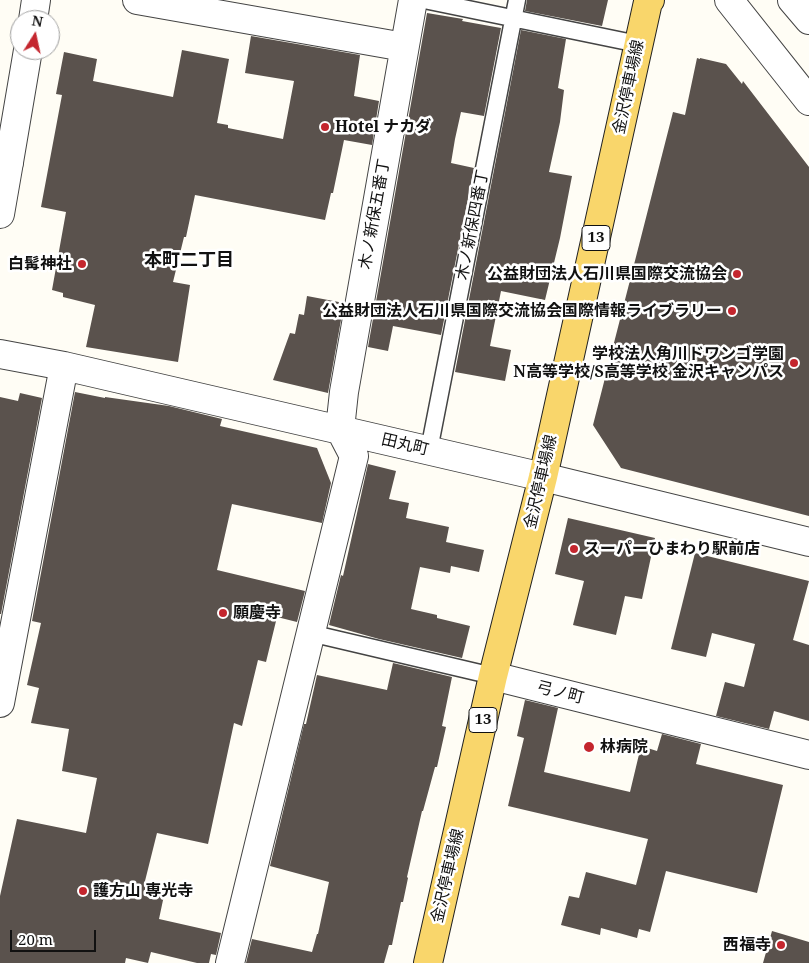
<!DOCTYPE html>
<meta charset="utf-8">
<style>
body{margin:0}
#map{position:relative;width:809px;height:963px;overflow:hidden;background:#fffdf5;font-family:"Noto Serif",serif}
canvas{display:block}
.north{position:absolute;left:10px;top:10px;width:50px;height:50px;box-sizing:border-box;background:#fff;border:1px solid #a0a0a0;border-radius:50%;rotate:10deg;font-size:14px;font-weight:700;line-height:20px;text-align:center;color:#111}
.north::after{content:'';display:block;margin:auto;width:18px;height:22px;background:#c4262e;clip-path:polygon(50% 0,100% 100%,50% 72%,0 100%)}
.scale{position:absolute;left:10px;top:930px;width:86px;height:22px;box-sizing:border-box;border:2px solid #111;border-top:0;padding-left:6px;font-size:15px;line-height:18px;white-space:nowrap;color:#111;-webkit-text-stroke:4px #fff;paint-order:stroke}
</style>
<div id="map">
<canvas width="809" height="963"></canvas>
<div class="north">N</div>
<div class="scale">20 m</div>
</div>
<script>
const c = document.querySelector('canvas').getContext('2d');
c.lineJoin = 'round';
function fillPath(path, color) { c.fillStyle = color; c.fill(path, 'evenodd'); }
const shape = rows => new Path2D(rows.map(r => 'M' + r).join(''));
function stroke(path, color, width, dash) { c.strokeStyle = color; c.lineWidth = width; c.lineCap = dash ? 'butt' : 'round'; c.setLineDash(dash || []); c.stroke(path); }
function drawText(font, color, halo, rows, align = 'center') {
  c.font = font + ' "Noto Serif","Noto Sans JP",serif'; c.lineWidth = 5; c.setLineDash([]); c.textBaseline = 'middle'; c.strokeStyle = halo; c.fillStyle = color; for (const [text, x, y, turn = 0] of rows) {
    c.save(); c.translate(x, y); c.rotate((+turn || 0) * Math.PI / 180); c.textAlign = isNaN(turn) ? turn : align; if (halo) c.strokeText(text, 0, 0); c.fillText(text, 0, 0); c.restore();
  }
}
const building = shape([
 [527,0,608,0,602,26,525,11],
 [427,13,463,19,462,21,501,28,484,116,461,112,455,139,451,163,474,168,441,335,393,326,388,351,368,347],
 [521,30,566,39,558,88,564,90,560,122,549,172,572,176,560,238,545,300,501,291,490,346,511,350,505,381,455,372],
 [251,36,360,55,354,96,379,101,372,145,344,140,333,193,331,193,325,220,195,195,186,237,184,237,173,282,190,285,178,362,86,347,95,305,63,297,63,293,52,290,66,212,41,207,62,95,56,94,64,52,97,59,93,81,173,97,182,50,229,59,217,123,228,125,228,128,283,139,294,81,245,73],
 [697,58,700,59,700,58,726,64,742,84,743,81,809,167,809,516,621,468,593,425,673,112,685,115],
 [307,296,344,303,328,393,273,380,290,333,295,334,299,314,304,315],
 [75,392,105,398,105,397,169,406,222,419,220,426,317,448,331,483,322,523,232,504,217,570,305,591,297,622,277,617,266,662,258,660,242,726,234,723,208,844,157,833,145,881,166,886,159,919,221,933,216,955,211,954,209,963,197,963,151,952,148,963,126,958,125,963,0,963,0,896,17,819,86,833,97,778,62,771,69,729,31,723,39,688,27,685,41,623,32,621],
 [20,393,42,398,1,614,0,614,0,397,18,401],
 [368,464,396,471,389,499,409,503,406,518,449,527,446,542,484,550,479,572,451,566,450,573,420,567,411,609,437,615,437,618,470,626,462,658,379,639,329,625,341,575,343,576],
 [568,518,655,538,642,599,625,596,616,635,573,625,584,581,555,574],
 [695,553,809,581,793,640,809,645,809,721,774,711,769,729,716,716,725,682,744,687,755,644,712,633,706,657,671,649],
 [393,663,452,677,442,726,446,727,437,767,435,767,423,811,422,811,407,877,408,878,403,902,401,902,392,945,389,945,384,963,246,963,252,939,312,952,317,934,318,934,329,882,270,866,304,724,306,724,317,675,387,690],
 [525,700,558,708,544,772,630,792,641,746,657,751,662,734,701,744,696,764,783,785,757,893,666,871,650,932,639,929,637,938,601,928,600,935,561,925,569,896,579,898,586,872,636,885,648,839,508,806,524,738,517,736],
 [772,931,809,942,809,963,763,963]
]);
const service = shape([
 [424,0,638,44],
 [429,450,517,0],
 [310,633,493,676]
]);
const minor = shape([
 [137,0,404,47],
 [0,161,9,162,0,214],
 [0,354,64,366,543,477],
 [493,676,809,755],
 [0,703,64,366],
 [230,963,354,456,340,429,344,392,413,0]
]);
const tertiary = shape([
 [729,0,809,101],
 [792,0,809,20],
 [33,20,36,0],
 [9,162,28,50],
 [543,477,809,542]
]);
const primary = shape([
 [428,963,493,676,543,477,648,2,650,0]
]);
const markers = [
 [325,127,5,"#c4262e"],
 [82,264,5,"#c4262e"],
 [737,274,5,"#c4262e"],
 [732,311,5,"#c4262e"],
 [794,363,5,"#c4262e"],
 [574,549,5,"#c4262e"],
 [223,613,5,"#c4262e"],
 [589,747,6,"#c4262e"],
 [83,891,5,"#c4262e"],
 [781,945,5,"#c4262e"]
];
const shields = [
 [596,238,28],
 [483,720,28]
];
const shieldNames = [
 ["13",596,238],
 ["13",483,720]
];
const streetNames = [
 ["金沢停車場線",629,87,-78],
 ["木ノ新保五番丁",375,214,-80],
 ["木ノ新保四番丁",473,225,-79],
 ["田丸町",405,445,13],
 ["金沢停車場線",541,482,-77],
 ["弓ノ町",560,693,14],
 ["金沢停車場線",448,876,-77]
];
const poiNames = [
 ["Hotel ナカダ",335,127],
 ["白髯神社",72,264,"right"],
 ["公益財団法人石川県国際交流協会",727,274,"right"],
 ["公益財団法人石川県国際交流協会国際情報ライブラリー",722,311,"right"],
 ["学校法人角川ドワンゴ学園",784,354,"right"],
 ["N高等学校/S高等学校 金沢キャンパス",784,372,"right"],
 ["スーパーひまわり駅前店",584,549],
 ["願慶寺",233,613],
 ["林病院",600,747],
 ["護方山 専光寺",93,891],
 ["西福寺",771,945,"right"]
];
const neighbourhoodNames = [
 ["本町二丁目",189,261]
];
fillPath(building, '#5a524d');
stroke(service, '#444', 19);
stroke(minor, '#444', 30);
stroke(tertiary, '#444', 30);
stroke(primary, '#222', 30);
stroke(service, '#fff', 16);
stroke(minor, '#fff', 28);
stroke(tertiary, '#fff', 28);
stroke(primary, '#f9d66b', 28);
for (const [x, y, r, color] of markers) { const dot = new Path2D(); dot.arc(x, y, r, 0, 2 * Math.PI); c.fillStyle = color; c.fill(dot); stroke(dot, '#fff', 2); }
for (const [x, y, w] of shields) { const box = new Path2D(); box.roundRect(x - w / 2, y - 12.5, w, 25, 4); c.fillStyle = '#fff'; c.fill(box); stroke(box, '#111', 1); }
drawText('bold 15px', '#111', null, shieldNames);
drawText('16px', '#111', '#fff', streetNames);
drawText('bold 16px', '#111', '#fff', poiNames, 'left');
drawText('bold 18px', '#111', '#fff', neighbourhoodNames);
</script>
